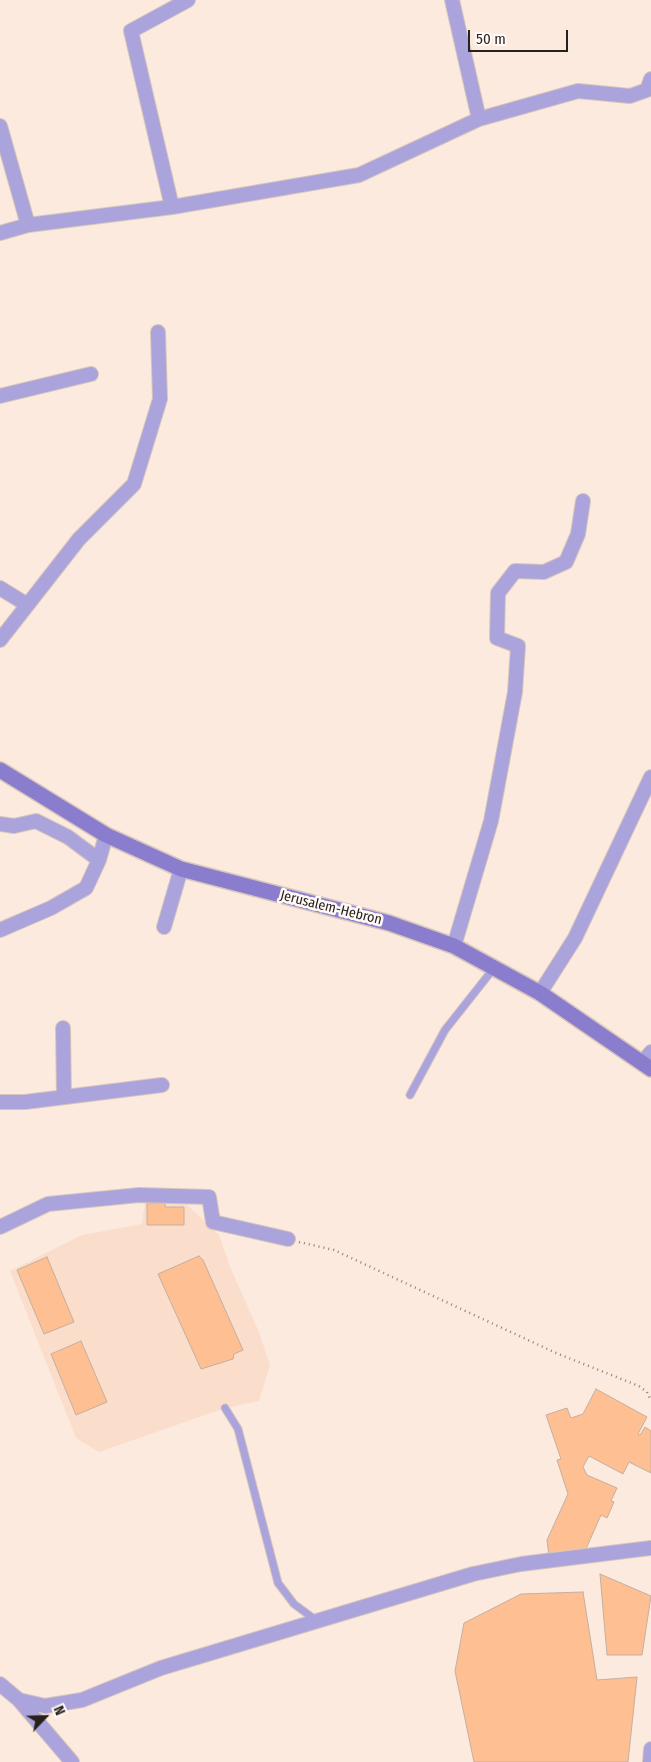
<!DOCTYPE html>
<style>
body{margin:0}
#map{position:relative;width:651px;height:1762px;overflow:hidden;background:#fceadf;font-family:"Fira Sans Condensed",sans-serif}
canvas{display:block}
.north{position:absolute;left:20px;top:1692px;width:50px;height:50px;-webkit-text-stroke:4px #fffaf7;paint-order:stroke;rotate:66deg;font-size:14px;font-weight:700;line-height:20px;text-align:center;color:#28201b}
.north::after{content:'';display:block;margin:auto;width:18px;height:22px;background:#28201b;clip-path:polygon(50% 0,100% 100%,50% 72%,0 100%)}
.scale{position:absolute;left:468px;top:30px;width:100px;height:22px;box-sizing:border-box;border:2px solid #28201b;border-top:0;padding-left:6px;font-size:15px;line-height:18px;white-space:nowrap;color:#28201b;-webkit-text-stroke:4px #fffaf7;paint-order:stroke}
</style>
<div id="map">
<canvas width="651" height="1762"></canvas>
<div class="north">N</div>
<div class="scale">50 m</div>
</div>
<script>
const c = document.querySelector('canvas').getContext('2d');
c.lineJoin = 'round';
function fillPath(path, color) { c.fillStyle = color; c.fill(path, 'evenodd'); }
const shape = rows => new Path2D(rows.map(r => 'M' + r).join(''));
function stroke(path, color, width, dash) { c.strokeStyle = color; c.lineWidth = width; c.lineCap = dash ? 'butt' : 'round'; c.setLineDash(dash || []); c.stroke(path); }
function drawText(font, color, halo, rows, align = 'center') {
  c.font = font + ' "Fira Sans Condensed",sans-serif'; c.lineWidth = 5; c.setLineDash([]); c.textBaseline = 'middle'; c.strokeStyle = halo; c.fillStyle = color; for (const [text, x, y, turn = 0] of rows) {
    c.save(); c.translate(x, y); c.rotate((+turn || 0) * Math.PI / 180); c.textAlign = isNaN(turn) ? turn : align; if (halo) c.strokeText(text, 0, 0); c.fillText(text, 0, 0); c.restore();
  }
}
const built = shape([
 [145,1201,183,1201,219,1235,230,1267,259,1332,270,1365,259,1401,225,1408,99,1452,76,1438,10,1271,82,1235,142,1224]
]);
const building = shape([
 [147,1203,165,1203,165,1207,184,1207,184,1225,147,1225,147,1203],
 [199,1256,203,1260,243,1350,234,1354,233,1359,201,1369,158,1274,199,1256],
 [47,1257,74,1322,44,1334,17,1270,47,1257],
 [81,1341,107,1402,76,1415,51,1354,81,1341],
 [596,1389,647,1417,638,1434,640,1435,645,1427,651,1431,651,1473,629,1462,623,1474,589,1456,583,1467,587,1475,617,1488,611,1501,614,1502,607,1518,601,1515,585,1551,549,1556,547,1540,568,1494,557,1460,561,1459,546,1415,567,1408,571,1418,583,1414,596,1389],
 [600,1574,651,1596,642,1655,607,1655,600,1574],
 [583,1592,597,1680,637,1677,628,1762,474,1762,455,1671,464,1623,521,1594,583,1592]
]);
const path = shape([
 [299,1242,334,1250,556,1353,639,1386,647,1392,651,1401]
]);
const lane = shape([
 [410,1095,445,1030,494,968],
 [225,1408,238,1429,278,1583,294,1604,317,1621]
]);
const street = shape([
 [452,0,479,119],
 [0,126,28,225],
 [172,207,131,31,188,0],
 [0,233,28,225,172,207,359,175,479,119,578,91,630,96,647,90,651,79],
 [0,396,91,374],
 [0,588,26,604],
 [0,640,79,539,134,484,160,399,158,332],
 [0,824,14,826,36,821,68,837,99,860],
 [164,927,181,869],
 [0,930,51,908,86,888,99,860,106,835],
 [454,946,491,821,515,692,518,646,497,638,498,593,515,571,544,572,566,562,578,534,583,501],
 [540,993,575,938,651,777],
 [63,1028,64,1097],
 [642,1063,651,1052],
 [0,1102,25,1102,162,1085],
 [0,1227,48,1204,139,1195,209,1197,213,1222,288,1239],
 [0,1684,19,1700,45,1706,82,1700,161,1668,473,1574,521,1564,651,1548],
 [19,1700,72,1762],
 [650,1762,651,1749]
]);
const secondary = shape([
 [0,770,106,835,181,869,389,923,454,946,540,993,651,1069]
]);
const streetNames = [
 ["Jerusalem-Hebron",331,908,14]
];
fillPath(built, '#faddca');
fillPath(building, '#febf93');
stroke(building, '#c4afa1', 1);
stroke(lane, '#d6c6bc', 9);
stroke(street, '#d6c6bc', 16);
stroke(secondary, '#d6c6bc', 18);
stroke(path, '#8e827a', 2.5, [1, 4]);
stroke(lane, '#aba3db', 7);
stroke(street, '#aba3db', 14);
stroke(secondary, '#8b7dce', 15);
drawText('14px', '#28201b', '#fffaf7', streetNames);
</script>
